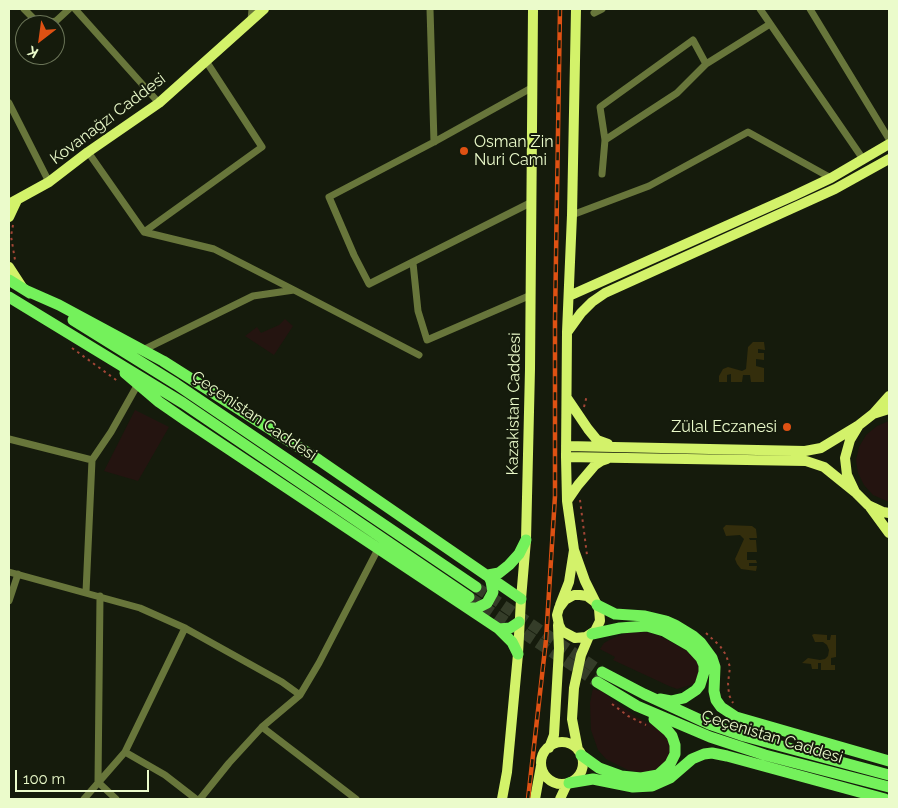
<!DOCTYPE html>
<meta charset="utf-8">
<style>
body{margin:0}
#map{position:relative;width:898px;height:808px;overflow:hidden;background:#151b0c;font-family:Raleway,sans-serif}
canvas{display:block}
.frame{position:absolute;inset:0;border:10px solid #ebfbcb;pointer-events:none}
.north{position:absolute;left:15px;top:15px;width:50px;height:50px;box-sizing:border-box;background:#151b0c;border:1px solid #6b7558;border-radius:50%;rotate:210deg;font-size:14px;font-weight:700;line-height:20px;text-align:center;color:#ebfbcb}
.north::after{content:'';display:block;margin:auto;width:18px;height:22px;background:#de5113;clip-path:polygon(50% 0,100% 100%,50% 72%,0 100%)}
.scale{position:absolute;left:15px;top:770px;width:134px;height:22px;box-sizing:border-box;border:2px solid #ebfbcb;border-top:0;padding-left:6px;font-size:15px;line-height:18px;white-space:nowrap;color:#ebfbcb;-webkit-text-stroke:4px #151b0c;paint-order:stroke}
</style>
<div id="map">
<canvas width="898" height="808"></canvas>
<div class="frame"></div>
<div class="north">K</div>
<div class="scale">100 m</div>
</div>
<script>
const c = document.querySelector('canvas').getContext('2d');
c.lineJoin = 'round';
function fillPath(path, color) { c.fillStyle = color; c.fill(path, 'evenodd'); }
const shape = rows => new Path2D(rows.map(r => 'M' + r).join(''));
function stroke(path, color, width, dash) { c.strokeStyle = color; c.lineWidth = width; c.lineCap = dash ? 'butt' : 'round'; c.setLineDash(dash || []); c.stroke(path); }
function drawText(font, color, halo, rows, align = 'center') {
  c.font = font + ' Raleway,sans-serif'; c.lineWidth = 4; c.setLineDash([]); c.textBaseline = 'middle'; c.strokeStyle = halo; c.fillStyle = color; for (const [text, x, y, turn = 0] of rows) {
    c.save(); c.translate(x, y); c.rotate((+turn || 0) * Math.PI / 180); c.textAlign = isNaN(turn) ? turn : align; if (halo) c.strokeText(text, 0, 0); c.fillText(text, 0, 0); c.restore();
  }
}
const green = shape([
 [285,319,293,326,274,355,245,336,257,327,261,333,279,325],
 [135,410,169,427,138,481,104,471],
 [889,421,889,502,873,495,864,485,858,473,856,460,859,447,866,435,877,426],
 [646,632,660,636,696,656,700,670,694,684,677,689,669,686,613,660,615,657,600,649,604,643,613,638,627,633],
 [593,688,598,691,600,690,636,717,665,731,671,737,668,769,643,773,628,770,606,759,598,750,591,730,590,703]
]);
const water = shape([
 [753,342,764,342,765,350,758,349,758,353,764,353,764,360,756,359,756,366,764,368,764,382,751,382,750,375,743,375,742,382,731,382,731,374,727,375,727,382,719,382,719,376,723,369,728,367,742,371,746,369,748,347],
 [726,525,752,526,756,529,757,538,749,538,750,540,756,540,757,552,747,552,747,560,756,560,757,563,749,563,749,566,757,566,756,571,741,569,737,564,735,559,744,539,740,535,726,536,723,528],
 [814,634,827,635,827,640,830,640,831,635,836,635,836,657,831,658,831,665,835,665,835,670,821,670,821,663,818,663,818,669,812,669,811,664,802,663,808,658,820,660,825,659,828,656,829,650,827,645,823,642,815,642,812,635]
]);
const primaryTunnel = shape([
 [476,587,602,672],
 [469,597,597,682]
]);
const path = shape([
 [13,225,11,236,15,260],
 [72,348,119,382],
 [584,407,587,395],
 [580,500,587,555],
 [706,633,720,646,726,655,730,667,728,683,729,695,733,703],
 [612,704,628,716,646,725]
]);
const street = shape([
 [24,9,40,25],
 [75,9,159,103],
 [430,9,434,142],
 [760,9,863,159],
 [810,9,889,139],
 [594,13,602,9],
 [251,20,252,9],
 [41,25,56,21,69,9],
 [9,103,49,182],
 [605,140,677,93,706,64,770,24],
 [88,152,144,232,214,249,294,290],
 [602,174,605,140,600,107,693,40,706,64],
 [532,202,369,284,354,255,329,197,434,142,533,87],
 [572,215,649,186,748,132,831,178],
 [144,232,262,147,206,61],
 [413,263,418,311,427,340,531,295],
 [143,350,253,296,294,290,419,355],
 [9,439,92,460],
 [9,572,140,608,185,628,282,682,300,695],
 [86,592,92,460,111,432,138,384],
 [100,596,98,782,116,799],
 [9,601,18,574],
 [262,727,356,799],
 [125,752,165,775,196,799],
 [84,799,125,752,185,628],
 [200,799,229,763,262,727,300,695,319,663,378,549]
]);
const secondary = shape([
 [9,204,49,182,88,152,159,103,264,9],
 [9,217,17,200],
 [9,267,22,287],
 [569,296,793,196,831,178,889,144],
 [568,331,581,313,592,302,605,293,835,189,889,159],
 [567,398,588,429,597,440,608,444],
 [889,409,873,414,859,425,850,440,845,458,847,475,855,492,868,505,883,512,889,513],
 [873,414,889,396],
 [566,446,805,451,821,448,859,425],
 [566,457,806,461,824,467,855,492],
 [567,501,578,485,595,465,601,461,607,459],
 [870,507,889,533],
 [574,550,567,501,566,457,567,332,572,215,576,9],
 [560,605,569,582,574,550,585,581,599,609,600,621,595,631,586,637,575,638,562,631,559,625,557,615,559,608,565,600,574,595,580,595,587,596,595,602],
 '541 763a21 21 0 1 1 42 0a21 21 0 1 1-42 0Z',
 [549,748,554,735,559,649,558,625],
 [578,750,572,719,574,688,581,655,589,636],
 [502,799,507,772,518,654,521,599,526,540,530,369,533,9],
 [535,799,541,766],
 [560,799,567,784]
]);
const primary = shape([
 [9,280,30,293],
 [25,290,59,305,163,361,319,460,521,599],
 [9,297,183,403,469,597],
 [73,320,176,384,476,587],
 [125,373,159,402,185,420,499,629,512,642,518,654],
 [597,605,615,614,645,616,666,621,675,625,693,636,701,643,712,658,715,667,714,691,716,700,721,707,736,717,889,761],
 [468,608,477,608,487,603,493,592,491,581,488,575,499,573,509,565,519,554,526,540],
 [499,629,510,628,519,622],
 [592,634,620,628,647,626,664,631,690,646,701,658,704,665,704,672,700,685,696,690,684,698,671,701,660,699],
 [602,672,644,694,709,724,744,736,889,775],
 [597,682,637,706,710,737,765,755,889,787],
 [581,755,599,768,621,776,641,778,658,775,670,764,675,754,675,745,672,736,668,731,654,719],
 [569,783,593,779,633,787,652,786,670,778,692,759,704,754,712,753,727,756,885,799]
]);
const rail = shape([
 [528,799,546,640,555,496,555,319,560,9]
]);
const markers = [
 [464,151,5,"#de5113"],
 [787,427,5,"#de5113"]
];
const streetNames = [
 ["Kovanağzı Caddesi",108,119,-37],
 ["Kazakistan Caddesi",514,404,-89],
 ["Çeçenistan Caddesi",254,416,34],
 ["Çeçenistan Caddesi",772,737,17]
];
const poiNames = [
 ["Osman Zin",474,142],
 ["Nuri Cami",474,160],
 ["Zülal Eczanesi",777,427,"right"]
];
fillPath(green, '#241410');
fillPath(water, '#342e0c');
stroke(primaryTunnel, '#353d29', 11, [11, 5.5]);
stroke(path, '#a34636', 2, [2.5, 4]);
stroke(street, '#68763b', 7);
stroke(secondary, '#d3f26a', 10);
stroke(primary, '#74f15b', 11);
stroke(rail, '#de5113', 4.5);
stroke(rail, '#151b0c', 2.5, [8]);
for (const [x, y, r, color] of markers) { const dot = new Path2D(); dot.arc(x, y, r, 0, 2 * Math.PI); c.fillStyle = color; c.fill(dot); stroke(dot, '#151b0c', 2); }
drawText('16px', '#ebfbcb', '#151b0c', streetNames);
drawText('16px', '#ebfbcb', '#151b0c', poiNames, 'left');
</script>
